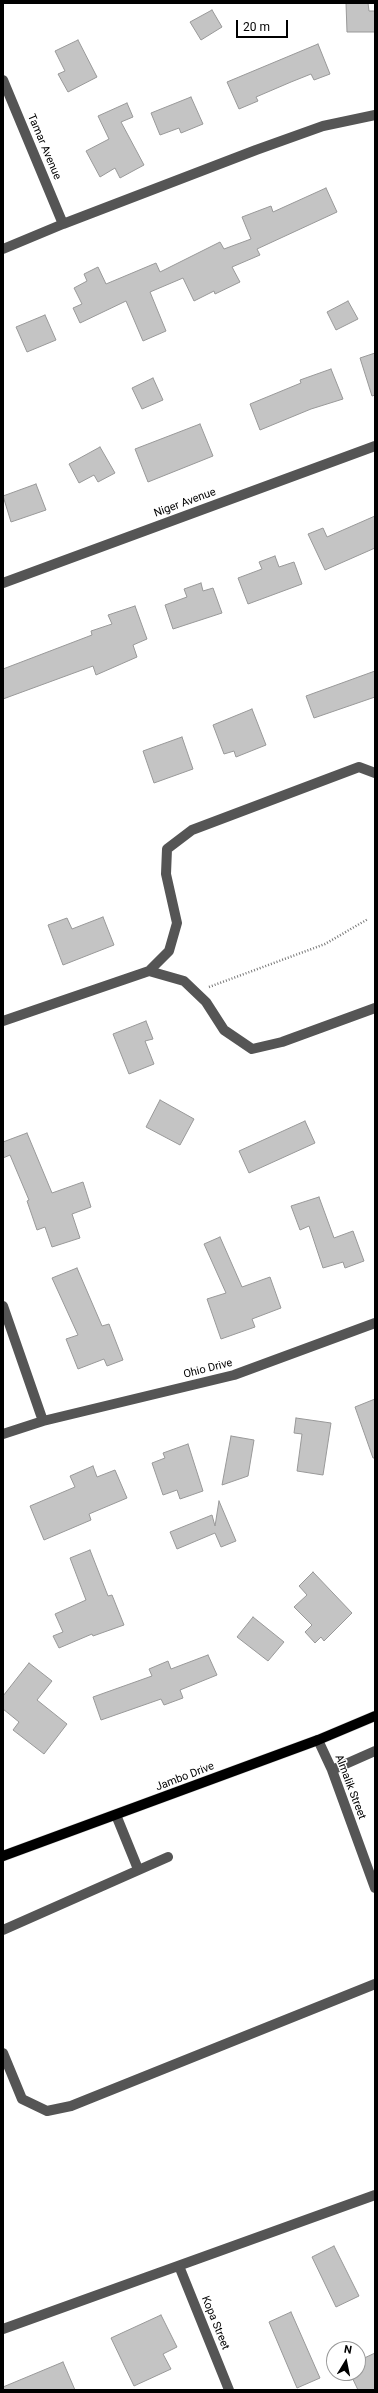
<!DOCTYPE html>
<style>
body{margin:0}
#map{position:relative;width:378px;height:2393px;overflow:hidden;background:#fff;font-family:Roboto,sans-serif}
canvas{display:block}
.frame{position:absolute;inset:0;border:4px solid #000;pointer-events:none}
.north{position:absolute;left:326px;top:2341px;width:40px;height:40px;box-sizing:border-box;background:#fff;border:1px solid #999;border-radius:50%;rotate:10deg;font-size:11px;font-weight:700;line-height:16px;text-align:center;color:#000}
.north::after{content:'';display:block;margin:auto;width:14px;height:18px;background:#000;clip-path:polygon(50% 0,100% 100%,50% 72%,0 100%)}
.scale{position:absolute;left:236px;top:20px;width:52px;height:18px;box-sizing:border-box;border:2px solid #000;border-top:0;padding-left:5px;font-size:12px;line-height:14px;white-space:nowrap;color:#000;-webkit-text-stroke:3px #fff;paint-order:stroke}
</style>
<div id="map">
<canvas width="378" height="2393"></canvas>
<div class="frame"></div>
<div class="north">N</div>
<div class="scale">20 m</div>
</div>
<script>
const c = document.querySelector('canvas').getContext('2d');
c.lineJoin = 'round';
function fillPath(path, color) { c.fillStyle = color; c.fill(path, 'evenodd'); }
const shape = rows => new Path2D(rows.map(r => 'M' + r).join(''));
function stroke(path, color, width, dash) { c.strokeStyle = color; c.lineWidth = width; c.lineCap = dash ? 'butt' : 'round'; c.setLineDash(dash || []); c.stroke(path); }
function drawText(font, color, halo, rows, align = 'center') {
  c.font = font + ' Roboto,sans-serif'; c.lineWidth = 3; c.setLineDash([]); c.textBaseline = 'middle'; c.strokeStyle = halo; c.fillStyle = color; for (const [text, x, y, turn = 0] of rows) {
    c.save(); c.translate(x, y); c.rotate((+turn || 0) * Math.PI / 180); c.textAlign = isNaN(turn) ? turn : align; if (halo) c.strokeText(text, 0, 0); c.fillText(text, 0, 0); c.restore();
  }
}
const building = shape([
 [346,3,368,3,369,11,375,11,375,32,347,32,346,3],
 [212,10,222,27,201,40,190,22,212,10],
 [78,40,97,77,68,92,58,74,65,71,55,51,78,40],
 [318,44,330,74,314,80,311,74,291,82,256,97,258,101,239,109,227,82,318,44],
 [191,97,203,124,181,133,179,128,160,135,151,113,191,97],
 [127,103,133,117,121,122,144,165,120,178,115,168,100,177,86,151,109,139,98,116,127,103],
 [326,188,337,212,257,249,260,255,232,267,240,282,215,294,214,291,194,301,183,278,150,292,166,331,143,341,126,301,80,323,73,308,82,304,74,288,87,281,84,274,98,267,106,284,156,263,160,272,220,242,224,249,251,239,242,217,271,206,273,212,326,188],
 [348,301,358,319,336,330,327,312,348,301],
 [45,315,56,340,27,352,16,327,45,315],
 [375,353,375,395,372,396,360,358,375,353],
 [331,369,343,399,311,409,260,430,250,404,301,383,300,380,331,369],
 [153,378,163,400,142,409,132,388,153,378],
 [200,424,213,456,148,482,135,449,200,424],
 [100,447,115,473,98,482,94,475,79,483,69,464,100,447],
 [36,484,46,510,11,522,3,496,36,484],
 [375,516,375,548,325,570,308,534,323,528,327,537,375,516],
 [275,556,279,567,294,562,302,584,248,604,238,578,262,569,259,562,275,556],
 [201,583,203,591,213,588,222,613,173,629,165,605,187,597,184,589,201,583],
 [135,606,147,639,133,645,137,657,96,675,93,666,3,699,3,669,92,635,91,631,112,624,108,615,135,606],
 [375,671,375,697,314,718,306,696,375,671],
 [252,709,266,745,236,757,234,751,224,754,213,725,252,709],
 [182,737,193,769,154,783,143,751,182,737],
 [103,917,114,945,63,965,48,925,67,918,72,929,103,917],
 [146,1021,153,1039,145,1041,154,1064,129,1074,113,1034,146,1021],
 [160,1100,194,1119,180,1145,146,1127,160,1100],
 [305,1121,315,1143,249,1173,239,1151,305,1121],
 [27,1133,52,1193,83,1182,91,1207,72,1214,80,1238,52,1247,45,1227,37,1230,27,1201,29,1200,10,1155,3,1158,3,1142,27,1133],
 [319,1197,334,1238,353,1231,364,1261,345,1268,343,1262,323,1268,309,1226,300,1230,291,1206,319,1197],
 [220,1237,242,1287,270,1277,281,1308,252,1319,255,1327,221,1339,207,1299,226,1293,204,1244,220,1237],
 [77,1268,102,1326,109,1324,123,1360,107,1366,104,1359,78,1369,66,1339,78,1335,52,1278,77,1268],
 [375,1399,375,1458,373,1458,355,1407,375,1399],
 [296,1418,331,1423,323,1475,297,1471,302,1434,294,1433,296,1418],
 [231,1436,254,1440,248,1476,222,1485,231,1436],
 [188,1444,203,1491,180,1499,177,1490,163,1495,152,1463,165,1458,163,1453,188,1444],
 [93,1466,97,1477,115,1470,127,1498,89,1514,91,1520,44,1540,30,1506,75,1487,70,1476,93,1466],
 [219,1501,236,1541,221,1547,215,1533,177,1549,170,1532,212,1515,215,1526,219,1501],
 [90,1550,108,1596,112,1595,124,1625,93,1636,92,1634,59,1648,53,1636,63,1632,55,1614,86,1600,70,1558,90,1550],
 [313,1572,352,1613,324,1641,321,1637,315,1643,305,1632,312,1625,294,1607,307,1595,299,1586,313,1572],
 [253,1617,284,1642,268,1661,237,1637,253,1617],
 [208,1655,217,1675,180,1690,183,1698,164,1705,161,1699,101,1720,93,1697,152,1676,149,1669,168,1661,171,1669,208,1655],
 [29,1663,52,1681,37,1700,67,1724,44,1754,13,1730,19,1722,3,1709,3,1696,29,1663],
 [334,2246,359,2296,336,2307,312,2257,334,2246],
 [291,2312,320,2378,297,2388,269,2322,291,2312],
 [161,2315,177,2347,163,2354,171,2369,134,2386,111,2338,161,2315],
 [375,2353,375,2390,358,2390,350,2373,358,2373,358,2361,375,2353],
 [63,2362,75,2390,3,2390,3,2387,63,2362]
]);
const path = shape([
 [209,987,325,944,368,919]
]);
const minor = shape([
 [3,80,63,224],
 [3,249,63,224,256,150,323,126,375,115],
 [3,583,375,446],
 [149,971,184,981,206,1002,224,1030,252,1049,282,1042,375,1008],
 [3,1021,149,971,169,951,177,923,166,874,167,849,192,830,359,767,375,773],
 [3,1306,43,1421],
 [3,1434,43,1421,234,1375,375,1323],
 [318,1740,332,1770,375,1888],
 [332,1770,375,1751],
 [116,1815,138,1869],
 [3,1930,168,1857],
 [3,2053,22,2099,47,2111,71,2106,375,1984],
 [179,2266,229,2390],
 [3,2329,375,2195]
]);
const major = shape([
 [3,1856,318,1740,375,1716]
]);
const streetNames = [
 ["Tamar Avenue",44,147,67],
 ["Niger Avenue",185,503,-20],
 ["Ohio Drive",208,1369,-14],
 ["Jambo Drive",185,1777,-21],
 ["Almalik Street",350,1787,69],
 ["Kopa Street",215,2323,68]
];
fillPath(building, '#c4c4c4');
stroke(building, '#999', 1);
stroke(major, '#dbdbdb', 11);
stroke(path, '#777', 2.5, [1, 2]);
stroke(minor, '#555', 10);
stroke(major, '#000', 10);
drawText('11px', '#000', '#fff', streetNames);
</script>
